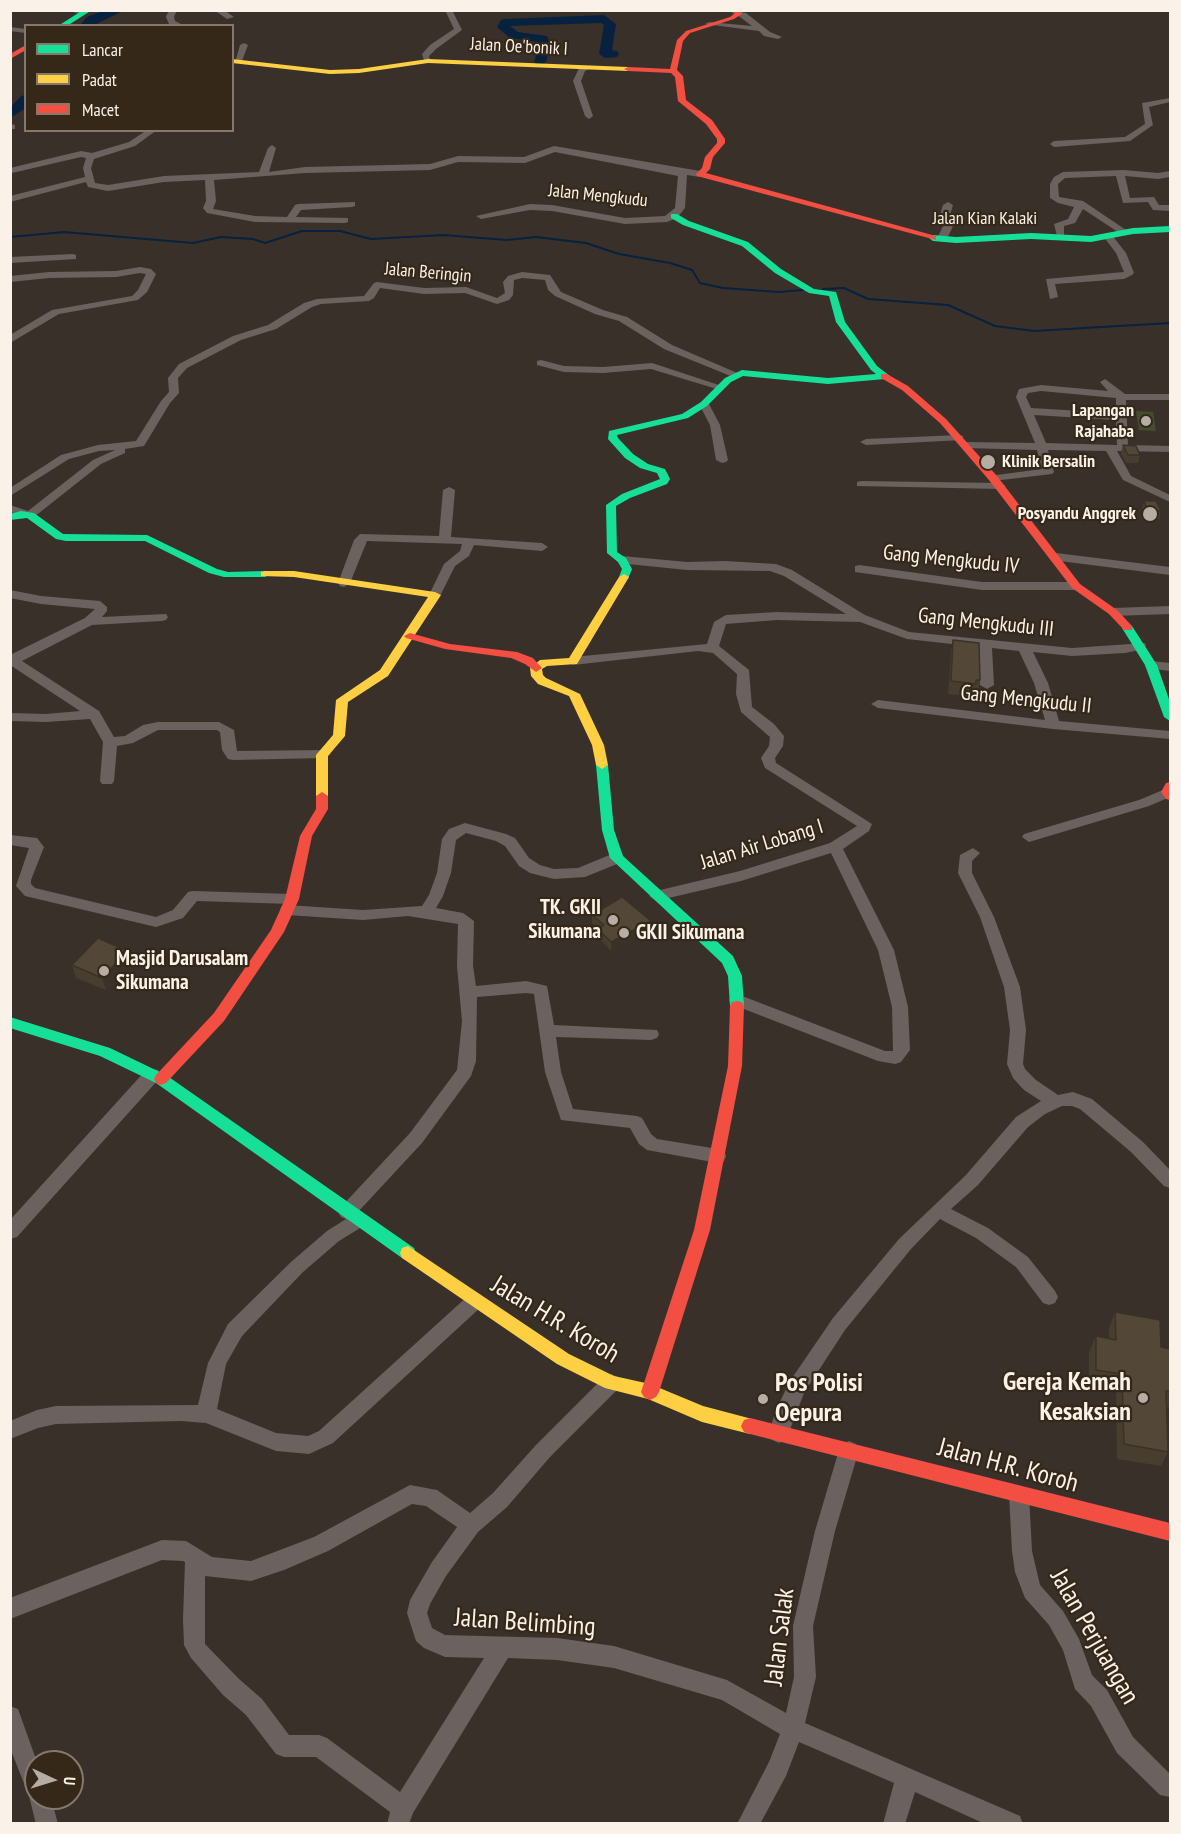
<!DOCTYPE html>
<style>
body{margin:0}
#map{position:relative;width:1181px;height:1834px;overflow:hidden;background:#393129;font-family:"PT Sans Narrow",sans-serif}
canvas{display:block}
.frame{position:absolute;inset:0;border:12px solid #faf2e8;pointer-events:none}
.legend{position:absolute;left:24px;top:24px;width:210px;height:108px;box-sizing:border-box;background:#352819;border:2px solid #84796c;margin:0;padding:8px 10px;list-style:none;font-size:18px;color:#faf2e8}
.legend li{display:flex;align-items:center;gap:12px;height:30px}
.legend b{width:30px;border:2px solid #84796c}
.north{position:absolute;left:24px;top:1750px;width:60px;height:60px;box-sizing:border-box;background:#352819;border:2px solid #84796c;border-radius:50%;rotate:94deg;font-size:16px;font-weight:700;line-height:24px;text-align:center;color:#faf2e8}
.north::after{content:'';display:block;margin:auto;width:21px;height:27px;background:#b6aea5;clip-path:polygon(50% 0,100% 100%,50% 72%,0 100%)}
</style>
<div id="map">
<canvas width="1181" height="1834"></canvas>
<div class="frame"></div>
<ul class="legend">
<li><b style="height:8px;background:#16e098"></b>Lancar</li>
<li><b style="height:8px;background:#ffcf43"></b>Padat</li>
<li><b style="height:8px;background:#f24e42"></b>Macet</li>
</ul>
<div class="north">U</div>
</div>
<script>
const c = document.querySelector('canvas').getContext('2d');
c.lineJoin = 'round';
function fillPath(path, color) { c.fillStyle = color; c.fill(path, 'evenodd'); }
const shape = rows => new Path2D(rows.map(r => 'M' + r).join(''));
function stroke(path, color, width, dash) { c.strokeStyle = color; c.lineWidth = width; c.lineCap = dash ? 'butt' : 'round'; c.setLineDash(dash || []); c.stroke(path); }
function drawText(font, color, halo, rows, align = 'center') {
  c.font = font + ' "PT Sans Narrow",sans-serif'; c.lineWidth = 4.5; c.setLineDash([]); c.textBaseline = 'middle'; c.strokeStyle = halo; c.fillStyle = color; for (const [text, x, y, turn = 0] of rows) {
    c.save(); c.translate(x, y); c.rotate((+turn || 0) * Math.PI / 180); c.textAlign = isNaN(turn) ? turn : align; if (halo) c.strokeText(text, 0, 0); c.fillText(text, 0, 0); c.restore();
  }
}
const green = shape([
 [1136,411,1153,412,1156,431,1139,430]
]);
const stream = shape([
 [10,237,64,232,193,243,221,237,253,239,265,243,302,231,340,231,371,239,443,235,507,240,536,237,586,243,619,254,670,263,692,270,700,283,723,288,779,292,803,290],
 [823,289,844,288,868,299,948,305,995,326,1034,331,1170,323]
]);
const river = shape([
 [106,10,125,10,92,26,79,26,87,17,106,10],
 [604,15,616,24,612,50,617,51,619,54,617,57,605,58,599,54,604,25,601,23,510,26,518,32,547,36,551,46,546,62,540,66,534,62,539,46,538,42,510,38,497,27,501,20,505,19,604,15],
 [26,95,26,108,10,118,10,108,21,96,26,95]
]);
const street = shape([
 [67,10,82,10,87,13,83,15,67,10],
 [169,10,177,10,174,17,175,21,185,26,169,24,166,17,169,10],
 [183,10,202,10,199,12,183,10],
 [214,10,224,10,234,17,227,19,214,10],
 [445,10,452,10,462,30,436,49,429,56,431,63,425,63,422,54,430,45,454,29,445,10],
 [727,10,746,13,770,32,782,37,778,39,764,36,759,31,705,24,709,22,752,26,740,17,727,10],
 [10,27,26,29,26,33,10,31,10,27],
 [244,43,248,45,242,61,235,63,240,45,244,43],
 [587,66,591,68,585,71,581,81,593,116,589,119,585,116,573,81,579,68,587,66],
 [1170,98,1170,102,1149,107,1153,125,1130,141,1054,147,1050,144,1054,141,1125,137,1145,124,1142,103,1170,98],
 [10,124,15,125,15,129,10,129,10,124],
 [147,130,157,130,135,146,94,159,91,168,95,183,108,185,164,176,259,172,268,148,272,145,276,148,269,172,305,167,430,164,458,156,524,157,554,146,700,171,704,174,700,177,687,175,685,208,677,218,667,222,625,224,552,211,530,210,481,219,476,216,530,204,552,205,625,218,665,216,675,208,678,176,555,152,525,163,458,162,430,170,305,173,214,180,216,201,213,209,255,216,287,217,295,205,298,204,355,202,355,206,352,207,301,210,296,217,348,218,348,222,345,223,255,222,207,213,203,208,206,201,205,180,164,182,108,191,88,187,86,182,10,202,10,196,85,177,83,168,86,158,81,157,12,173,10,168,81,151,92,153,129,142,147,130],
 [1124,170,1158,173,1170,171,1170,177,1158,179,1125,176,1130,198,1154,197,1159,205,1170,205,1170,211,1153,210,1148,202,1123,203,1116,176,1065,178,1058,184,1059,197,1083,201,1129,232,1121,234,1083,209,1075,223,1064,226,1064,240,1058,240,1054,224,1068,219,1074,207,1058,203,1050,198,1050,184,1054,177,1063,172,1124,170],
 [948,202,953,205,950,215,953,226,947,239,942,242,937,239,943,226,940,215,943,205,948,202],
 [1105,234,1111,234,1126,253,1134,273,1132,275,1124,279,1055,284,1058,297,1050,299,1046,279,1124,272,1116,253,1103,236,1105,234],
 [73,254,76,255,76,259,10,263,10,257,73,254],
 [140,267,151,269,156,274,147,292,138,300,59,314,10,343,10,335,52,310,132,296,138,290,146,274,140,273,116,277,49,278,10,282,10,276,49,272,116,271,140,267],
 [522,272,550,275,561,292,603,310,627,317,672,345,742,375,733,377,664,349,619,321,595,314,555,296,548,290,545,280,522,278,514,280,513,295,509,300,497,304,465,293,424,294,380,288,374,298,369,301,321,304,312,307,276,329,241,340,187,368,178,378,179,393,170,403,144,446,125,449,125,453,101,464,34,517,30,518,10,512,10,505,28,511,93,460,115,450,99,451,69,459,10,496,10,488,61,455,98,445,136,441,161,401,169,392,168,378,179,364,233,336,268,325,304,303,317,299,364,296,374,283,377,282,424,288,466,287,497,298,505,293,503,282,508,276,522,272],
 [541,360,564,366,603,367,652,363,725,387,720,390,651,369,603,373,564,372,537,365,537,361,541,360],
 [1105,379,1125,394,1170,394,1170,400,1126,400,1128,445,1170,446,1170,452,1117,451,1131,476,1170,495,1170,502,1123,480,1106,451,1048,450,1054,472,1052,474,993,481,987,478,989,476,1042,469,1037,450,966,448,960,445,966,442,1035,443,1016,397,1019,389,1041,385,1108,391,1100,382,1105,379],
 [1041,391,1116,398,1116,413,1031,408,1026,397,1028,393,1041,391],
 [1034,415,1116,420,1117,445,1046,443,1034,415],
 [704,401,709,404,720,425,728,460,726,462,722,463,716,460,710,425,699,404,704,401],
 [959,435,963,436,963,440,866,445,860,442,866,439,959,435],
 [861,481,1000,483,1006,486,1000,489,857,486,857,482,861,481],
 [449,487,455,490,451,537,542,543,548,547,542,551,474,545,469,556,455,566,439,598,435,599,429,595,444,564,460,551,462,544,367,541,350,583,344,587,340,586,338,583,354,540,360,534,439,536,443,490,449,487],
 [1056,553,1170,567,1170,575,1052,560,1052,554,1056,553],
 [622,556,687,562,725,561,776,564,792,570,865,615,909,632,1072,648,1145,643,1146,646,1145,649,1125,653,1072,656,1033,652,1048,683,1059,721,1170,731,1170,739,1053,729,878,708,871,704,878,700,1045,720,1034,683,1019,651,992,648,994,685,987,689,980,685,979,647,907,639,860,622,777,620,726,624,719,646,749,670,752,707,774,724,784,736,783,746,775,758,776,763,872,824,869,831,843,849,894,950,908,1007,910,1050,901,1062,895,1064,878,1061,731,1004,729,1000,731,996,737,994,885,1051,893,1051,892,1007,878,950,831,853,741,881,656,901,649,896,656,891,740,871,830,843,857,826,765,768,761,758,769,746,770,737,741,712,736,694,737,674,713,653,698,651,573,665,567,661,573,657,707,644,714,622,726,615,777,612,846,614,784,576,770,571,687,570,618,563,618,557,622,556],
 [859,565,982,582,1076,582,1082,586,1076,590,982,590,855,572,855,566,859,565],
 [10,590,41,596,100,601,107,607,107,611,102,617,166,614,168,617,166,620,162,621,92,625,22,661,99,711,114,737,125,736,143,725,158,722,219,722,234,730,237,751,324,750,331,754,324,758,233,760,228,759,222,750,220,732,217,730,158,730,133,743,117,746,114,781,112,784,102,784,100,781,103,742,90,719,46,722,10,721,10,713,46,714,80,711,10,665,10,655,85,618,95,609,41,604,10,598,10,590],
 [1170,606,1170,614,1113,616,1107,612,1113,608,1170,606],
 [1151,661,1170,663,1170,671,1146,668,1145,665,1146,662,1151,661],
 [1170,787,1170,797,1149,806,1029,842,1022,837,1024,834,1139,800,1170,787],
 [465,823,506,834,515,838,529,858,540,865,554,869,578,868,612,854,622,854,624,858,622,862,585,877,554,879,530,873,519,866,505,846,496,841,466,833,456,840,451,873,443,896,436,908,463,913,474,921,473,966,476,986,526,981,547,986,554,1025,657,1030,659,1034,657,1038,651,1040,556,1037,561,1072,573,1109,637,1116,642,1118,651,1134,657,1139,718,1149,724,1151,726,1156,724,1161,718,1163,647,1150,639,1144,630,1128,561,1120,545,1072,534,994,526,993,477,997,476,1061,471,1076,422,1143,357,1213,365,1215,368,1220,365,1225,339,1241,303,1272,242,1336,226,1364,217,1409,276,1433,308,1436,319,1431,469,1295,475,1293,481,1295,484,1301,481,1307,333,1443,309,1454,276,1451,206,1423,181,1421,56,1424,38,1428,10,1439,10,1421,37,1410,56,1406,198,1405,208,1363,228,1324,291,1262,327,1231,346,1219,341,1217,338,1212,341,1207,410,1133,457,1070,462,1021,457,966,458,924,408,916,363,920,287,915,282,914,280,910,282,906,287,905,363,910,422,906,429,895,437,873,442,839,449,829,465,823],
 [10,835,37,838,44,847,31,880,31,884,35,888,156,917,173,910,188,892,193,891,292,894,299,899,292,904,197,901,183,918,156,927,25,896,16,886,29,848,10,845,10,835],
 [973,848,980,853,972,861,972,873,994,917,1020,987,1026,1030,1023,1064,1025,1069,1036,1080,1058,1095,1073,1092,1092,1099,1143,1142,1170,1170,1170,1188,1164,1186,1131,1152,1080,1109,1072,1106,1062,1106,1045,1114,1028,1127,978,1185,951,1209,988,1228,1028,1257,1055,1291,1058,1297,1055,1303,1049,1305,1043,1303,1016,1267,976,1238,940,1219,911,1249,845,1330,804,1393,786,1440,779,1443,772,1440,769,1434,775,1412,790,1381,833,1318,899,1239,966,1175,1016,1117,1041,1101,1024,1090,1013,1078,1007,1064,1010,1030,1004,987,980,917,958,873,960,855,973,848],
 [152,1069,158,1070,160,1075,158,1080,17,1237,10,1239,10,1220,146,1070,152,1069],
 [611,1374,618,1377,620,1383,618,1389,550,1457,507,1507,478,1532,446,1576,430,1604,427,1613,432,1628,445,1635,557,1638,614,1646,727,1680,786,1713,794,1677,793,1626,815,1531,839,1450,842,1444,849,1441,856,1444,859,1450,835,1531,813,1626,816,1677,805,1723,1020,1816,1023,1824,985,1824,915,1792,905,1824,883,1824,894,1783,799,1742,786,1776,760,1824,737,1824,769,1762,780,1734,722,1700,614,1668,557,1660,508,1658,413,1813,409,1824,387,1824,390,1812,316,1757,284,1757,276,1754,246,1715,223,1695,191,1658,184,1645,183,1619,185,1562,183,1561,162,1560,10,1619,10,1598,162,1540,186,1541,212,1557,251,1561,314,1537,410,1485,437,1490,470,1513,493,1493,536,1445,604,1377,611,1374],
 [412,1504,426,1506,457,1527,432,1562,410,1600,407,1613,416,1641,424,1648,445,1657,484,1658,400,1792,327,1738,319,1735,289,1735,262,1699,239,1679,205,1644,205,1576,251,1581,284,1570,328,1551,412,1504],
 [1019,1486,1026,1488,1029,1495,1032,1551,1040,1585,1063,1611,1079,1639,1092,1675,1107,1690,1133,1737,1170,1774,1170,1797,1160,1795,1117,1753,1091,1706,1075,1689,1063,1650,1049,1625,1025,1598,1015,1572,1012,1551,1009,1495,1012,1488,1019,1486],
 [10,1706,18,1709,37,1762,36,1798,51,1798,58,1824,36,1824,29,1796,10,1748,10,1706]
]);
const fast = shape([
 [83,10,92,10,67,26,58,26,83,10],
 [671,214,677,214,689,221,748,242,781,269,814,289,836,292,845,322,877,366,890,376,885,379,828,384,743,376,731,382,707,406,688,418,617,435,618,438,633,454,648,464,665,469,670,479,667,484,630,498,616,506,617,552,626,558,632,569,628,579,624,580,619,577,622,569,618,562,607,553,606,505,622,494,660,479,657,473,640,468,625,458,608,439,609,431,682,414,701,402,725,378,742,370,828,378,876,374,871,370,836,322,829,296,809,293,775,273,742,246,683,225,671,218,671,214],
 [1170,226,1170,232,1133,234,1091,242,1031,239,956,243,933,241,929,238,933,235,956,237,1031,233,1091,236,1133,228,1170,226],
 [21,511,34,513,63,534,147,535,217,569,228,572,265,571,270,574,265,577,224,577,209,573,145,541,66,541,56,539,27,518,10,520,10,514,21,511],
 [1128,625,1132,626,1157,665,1170,702,1170,721,1164,717,1145,665,1122,628,1128,625],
 [602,761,608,765,614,830,623,856,733,956,742,976,744,1006,742,1010,732,1010,730,1006,728,976,722,963,610,858,602,830,596,765,602,761],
 [10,1017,110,1048,166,1075,414,1248,416,1253,414,1258,408,1260,402,1258,156,1083,100,1056,10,1028,10,1017]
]);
const slow = shape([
 [232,59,330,70,359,69,428,59,628,67,632,69,628,71,428,63,359,73,330,74,232,63,232,59],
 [265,571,294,571,435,592,441,595,388,676,348,702,345,736,328,756,328,796,322,800,316,796,316,755,333,735,336,700,380,670,428,597,294,577,261,576,261,572,265,571],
 [624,574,629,577,577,664,547,666,542,669,543,675,546,678,580,694,604,745,608,765,602,769,596,765,592,745,569,696,538,684,531,676,530,668,540,660,569,658,619,577,624,574],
 [408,1246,569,1354,614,1376,650,1384,703,1406,756,1420,759,1426,756,1432,750,1434,702,1422,648,1399,605,1388,557,1364,402,1258,400,1253,402,1248,408,1246]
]);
const jam = shape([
 [734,10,741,10,742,14,734,19,690,33,683,41,677,70,683,76,686,100,712,120,725,139,725,143,713,157,710,169,706,173,936,236,936,240,697,176,696,174,702,168,705,157,717,143,717,139,706,124,678,101,675,77,671,73,628,71,624,69,628,67,670,69,677,40,686,31,730,17,735,13,734,10],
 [26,45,26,50,10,59,10,54,26,45],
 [881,374,887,374,908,386,946,419,997,476,1080,584,1117,610,1132,626,1132,630,1124,630,1109,614,1072,588,989,480,940,423,902,390,881,378,881,374],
 [410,633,450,644,517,652,533,658,542,668,536,672,525,664,511,658,445,649,406,638,404,636,410,633],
 [1170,782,1170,800,1166,799,1161,792,1166,783,1170,782],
 [322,792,328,796,328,809,312,836,299,899,284,932,224,1021,166,1083,161,1085,156,1083,154,1079,156,1075,214,1013,271,930,285,899,300,836,316,809,316,796,322,792],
 [737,1001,742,1002,744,1006,742,1066,710,1230,659,1392,656,1397,650,1400,644,1397,641,1392,694,1230,728,1066,730,1006,732,1002,737,1001],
 [750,1418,1170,1523,1170,1541,750,1434,744,1432,741,1426,744,1420,750,1418]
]);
const wall = shape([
 [1123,445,1140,455,1138,463,1126,463,1121,453],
 [1144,501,1161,511,1159,519,1146,519,1142,509],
 [953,640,980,680,978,692,975,692,974,697,948,694,951,652],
 [592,915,650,929,611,951,598,937,598,929,592,923],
 [131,963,106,990,76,978,72,965],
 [1115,1312,1161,1347,1170,1349,1170,1408,1166,1407,1168,1452,1161,1466,1117,1459,1116,1389,1089,1385,1089,1352,1096,1336,1109,1338,1109,1328]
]);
const shadedWall = shape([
 [651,921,650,929,611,951,611,942],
 [127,951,131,963,106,990,102,978]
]);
const building = shape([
 [1123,445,1136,446,1140,455,1128,455,1123,445],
 [1144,501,1156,501,1161,511,1148,511,1144,501],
 [953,640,979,643,980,680,976,680,976,684,951,681,953,640],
 [622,897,651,921,611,942,598,929,604,925,592,915,622,897],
 [98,938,127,951,102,978,72,965,98,938],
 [1115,1312,1160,1320,1161,1347,1170,1349,1170,1392,1166,1391,1168,1452,1124,1444,1122,1374,1096,1370,1096,1336,1116,1340,1115,1312]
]);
const markers = [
 [1146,421,6,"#b6aea5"],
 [988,462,8,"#b6aea5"],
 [1150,514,8,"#b6aea5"],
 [613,920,6,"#b6aea5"],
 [624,933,6,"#b6aea5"],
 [104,971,6,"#b6aea5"],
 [1143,1398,6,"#b6aea5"],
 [763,1399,6,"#b6aea5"]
];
const farStreetnames = [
 ["Jalan Oe'bonik I",519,47,3],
 ["Jalan Mengkudu",598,196,6],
 ["Jalan Kian Kalaki",985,219],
 ["Jalan Beringin",428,273,5]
];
const farPoinames = [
 ["Lapangan",1134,411],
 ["Rajahaba",1134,432],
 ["Klinik Bersalin",1002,462,"left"],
 ["Posyandu Anggrek",1136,514]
];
const streetNames = [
 ["Gang Mengkudu IV",951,560,6],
 ["Gang Mengkudu III",986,623,6],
 ["Gang Mengkudu II",1026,700,6],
 ["Jalan Air Lobang I",762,845,-17]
];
const poiNames = [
 ["TK. GKII",601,908,"right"],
 ["Sikumana",601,932,"right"],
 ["GKII Sikumana",636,933],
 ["Masjid Darusalam",116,959],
 ["Sikumana",116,983]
];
const nearStreetnames = [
 ["Jalan H.R. Koroh",555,1320,31],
 ["Jalan H.R. Koroh",1008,1466,15],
 ["Jalan Belimbing",525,1623,4],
 ["Jalan Salak",780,1637,-83],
 ["Jalan Perjuangan",1094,1637,60]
];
const nearPoinames = [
 ["Gereja Kemah",1131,1383],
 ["Kesaksian",1131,1413],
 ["Pos Polisi",775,1384,"left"],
 ["Oepura",775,1414,"left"]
];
fillPath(green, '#434e2e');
stroke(stream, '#06223e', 2);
fillPath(river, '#06223e');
fillPath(street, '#6b615e');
fillPath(fast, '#16e098');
fillPath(slow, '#ffcf43');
fillPath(jam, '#f24e42');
fillPath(wall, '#473e30');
fillPath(shadedWall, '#3a3227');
fillPath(building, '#534838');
stroke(building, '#3a3227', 1.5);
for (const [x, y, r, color] of markers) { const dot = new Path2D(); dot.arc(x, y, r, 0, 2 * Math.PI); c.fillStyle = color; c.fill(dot); stroke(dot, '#352819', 2); }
drawText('18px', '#faf2e8', '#352819', farStreetnames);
drawText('bold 18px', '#faf2e8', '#352819', farPoinames, 'right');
drawText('21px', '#faf2e8', '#352819', streetNames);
drawText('bold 21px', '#faf2e8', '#352819', poiNames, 'left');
drawText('26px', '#faf2e8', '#352819', nearStreetnames);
drawText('bold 26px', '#faf2e8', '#352819', nearPoinames, 'right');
</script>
